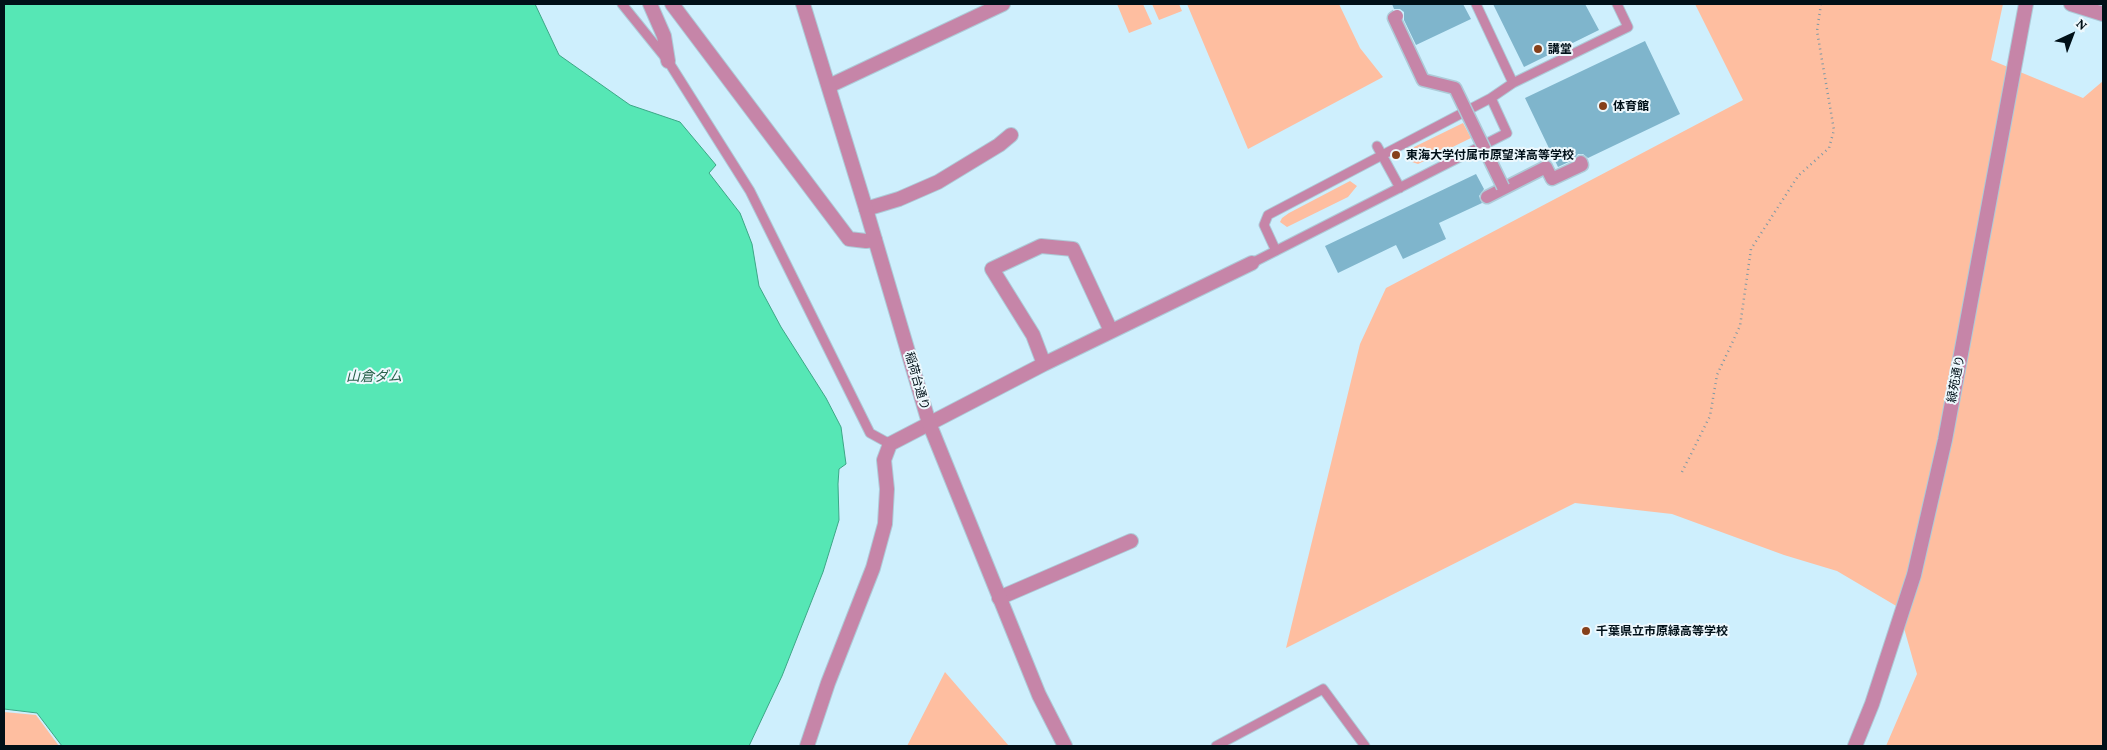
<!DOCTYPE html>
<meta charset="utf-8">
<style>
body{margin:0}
#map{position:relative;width:2107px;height:750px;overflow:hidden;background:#ceeffd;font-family:"Crimson Pro",serif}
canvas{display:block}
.frame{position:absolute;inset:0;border:5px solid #001018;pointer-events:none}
.north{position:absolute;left:2047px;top:10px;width:50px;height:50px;-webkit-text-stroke:4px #edf8fd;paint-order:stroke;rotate:43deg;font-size:14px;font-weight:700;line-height:20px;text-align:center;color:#001018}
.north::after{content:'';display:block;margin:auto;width:18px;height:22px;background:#001018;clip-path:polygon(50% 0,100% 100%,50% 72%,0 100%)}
</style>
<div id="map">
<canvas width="2107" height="750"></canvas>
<div class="frame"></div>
<div class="north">N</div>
</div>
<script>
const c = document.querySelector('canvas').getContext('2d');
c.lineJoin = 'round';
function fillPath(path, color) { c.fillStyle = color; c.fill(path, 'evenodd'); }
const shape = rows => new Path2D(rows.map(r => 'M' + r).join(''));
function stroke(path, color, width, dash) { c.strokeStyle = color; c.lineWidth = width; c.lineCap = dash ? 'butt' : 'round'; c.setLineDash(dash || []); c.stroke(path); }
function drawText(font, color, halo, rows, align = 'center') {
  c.font = font + ' "Crimson Pro","Noto Sans JP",serif'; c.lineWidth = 4; c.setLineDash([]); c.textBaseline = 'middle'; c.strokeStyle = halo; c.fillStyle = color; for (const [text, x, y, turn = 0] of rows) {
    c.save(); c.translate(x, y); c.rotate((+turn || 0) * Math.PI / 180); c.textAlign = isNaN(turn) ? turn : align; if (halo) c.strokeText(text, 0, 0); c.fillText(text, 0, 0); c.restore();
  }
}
const green = shape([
 [1117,4,1143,4,1152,24,1129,33],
 [1152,4,1179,4,1182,11,1159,20],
 [1187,4,1339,4,1360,48,1383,77,1248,149],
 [1695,4,2003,4,1991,60,2083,98,2103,81,2103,746,1886,746,1917,674,1898,607,1837,571,1784,555,1672,514,1575,503,1286,648,1360,344,1386,288,1743,100],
 [1463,123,1471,138,1418,164,1412,162,1409,156,1412,148],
 [1350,181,1357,186,1348,197,1287,227,1280,222,1282,218,1289,213],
 [945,672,1009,746,907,746],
 [4,712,36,715,59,746,4,746]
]);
const water = shape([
 [4,4,535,4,559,55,630,105,680,122,716,165,709,173,740,213,752,244,759,286,781,327,826,398,841,427,846,464,839,469,838,484,839,520,823,572,782,676,749,746,62,746,37,713,4,709,4,4]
]);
const building = shape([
 [1392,4,1463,4,1471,19,1416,45,1404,20,1404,12,1400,9,1394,9],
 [1493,4,1585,4,1599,30,1524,67],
 [1645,41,1680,114,1588,158,1583,154,1578,154,1573,160,1558,167,1525,98],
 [1476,174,1484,189,1479,196,1482,203,1439,223,1446,239,1403,259,1396,245,1338,273,1325,246]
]);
const path = shape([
 [1682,472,1710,416,1717,375,1740,326,1751,249,1798,176,1829,148,1834,130,1817,31,1821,4]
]);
const service = shape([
 [622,4,668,61,750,191,870,433,890,444],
 [1476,4,1513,83],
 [1377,146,1400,188],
 [1276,251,1264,225,1268,215,1491,98,1513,83,1628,27,1617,4],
 [1252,263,1507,133,1491,98],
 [1216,746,1323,689,1365,746]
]);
const pedestrian = shape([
 [1487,197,1546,167,1552,179,1582,165,1581,162]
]);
const minor = shape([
 [650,4,664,36,668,61],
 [672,4,849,239,866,241,875,240],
 [2071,4,2103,14],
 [829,86,1003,4],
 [866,209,899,199,938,182,999,145,1011,135],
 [1044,364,1033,335,992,269,1041,246,1073,249,1111,331],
 [999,598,1131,541],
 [807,746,828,683,873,568,885,524,887,489,884,460,890,444,1044,364,1252,263]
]);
const tertiary = shape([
 [803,4,866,209,929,423,1039,695,1065,746],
 [1855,746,1872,704,1914,575,1945,440,2026,4]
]);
const pedestrianBridge = shape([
 [1397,16,1394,18,1423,80,1455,88,1503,187]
]);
const markers = [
 [1538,49,5,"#86401a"],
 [1603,106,5,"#86401a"],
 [1396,155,5,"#86401a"],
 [1586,631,5,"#86401a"]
];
const poiNames = [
 ["講堂",1548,49],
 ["体育館",1613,106],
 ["東海大学付属市原望洋高等学校",1406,155],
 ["千葉県立市原緑高等学校",1596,631]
];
const streetNames = [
 ["緑苑通り",1956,379,-79],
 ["稲荷台通り",917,381,74]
];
const waterNames = [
 ["山倉ダム",374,377]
];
fillPath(green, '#febea0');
fillPath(water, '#56e7b5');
stroke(water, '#3ca686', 1);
fillPath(building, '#7fb5cc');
stroke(service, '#adcbd8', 11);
stroke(pedestrian, '#adcbd8', 15);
stroke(minor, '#adcbd8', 16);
stroke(tertiary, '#adcbd8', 16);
stroke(path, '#7e99a4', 2.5, [1, 4]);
stroke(service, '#c685a8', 9);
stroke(pedestrian, '#c685a8', 12);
stroke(minor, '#c685a8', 14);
stroke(tertiary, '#c685a8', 14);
stroke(pedestrianBridge, '#adcbd8', 15, []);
stroke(pedestrianBridge, '#c685a8', 12);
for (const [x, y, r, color] of markers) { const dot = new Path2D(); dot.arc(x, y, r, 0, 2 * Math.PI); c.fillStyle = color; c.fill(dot); stroke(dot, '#edf8fd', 2); }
drawText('bold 12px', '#001018', '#edf8fd', poiNames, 'left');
drawText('12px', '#001018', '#edf8fd', streetNames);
drawText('italic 14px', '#2a624d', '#edf8fd', waterNames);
</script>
